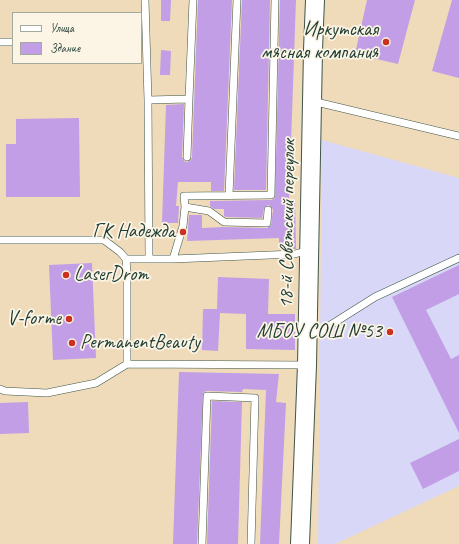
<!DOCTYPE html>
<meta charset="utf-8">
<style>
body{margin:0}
#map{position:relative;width:459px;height:544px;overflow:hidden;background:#efdbba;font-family:Caveat,sans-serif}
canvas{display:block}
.legend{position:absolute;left:12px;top:12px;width:130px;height:52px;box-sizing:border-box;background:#fcf5e5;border:1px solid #a4ab9e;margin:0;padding:5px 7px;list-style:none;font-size:12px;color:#1f3d34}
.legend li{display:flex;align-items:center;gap:8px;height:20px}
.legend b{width:20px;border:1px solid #a4ab9e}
</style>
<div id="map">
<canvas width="459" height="544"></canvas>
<ul class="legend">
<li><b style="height:5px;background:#fff"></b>Улица</li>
<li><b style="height:11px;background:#c19ee5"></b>Здание</li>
</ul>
</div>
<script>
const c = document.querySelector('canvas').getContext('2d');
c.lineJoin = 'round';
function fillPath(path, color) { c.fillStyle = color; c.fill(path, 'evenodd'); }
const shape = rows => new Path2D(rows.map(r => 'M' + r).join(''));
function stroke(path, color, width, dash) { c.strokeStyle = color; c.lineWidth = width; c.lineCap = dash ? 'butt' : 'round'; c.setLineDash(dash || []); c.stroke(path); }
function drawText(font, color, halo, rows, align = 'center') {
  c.font = font + ' Caveat,sans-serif'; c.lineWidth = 3.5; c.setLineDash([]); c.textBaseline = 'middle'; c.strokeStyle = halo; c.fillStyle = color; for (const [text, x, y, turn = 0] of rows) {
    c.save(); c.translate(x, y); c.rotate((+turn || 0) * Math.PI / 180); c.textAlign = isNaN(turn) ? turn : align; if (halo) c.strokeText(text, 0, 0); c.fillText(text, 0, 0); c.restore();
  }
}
const built = shape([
 [322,140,459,178,459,486,335,544,318,544]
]);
const building = shape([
 [161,0,171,0,170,21,161,21],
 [198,0,232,0,224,191,211,191,211,182,178,182,176,206,179,206,178,223,162,223,166,105,184,104,182,157,184,161,187,162,191,160,192,157],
 [242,0,270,0,266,190,234,190],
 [280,0,296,0,289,200,295,200,296,249,279,249,279,238,187,241,189,215,202,215,202,228,224,227,267,228,271,225,273,210,272,208,269,205,266,206,264,208,262,218,226,217,224,216,224,209,214,209,210,206,210,201,271,200,274,199,275,197],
 [367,0,415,0,398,64,355,54],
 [452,0,459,0,459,78,432,71],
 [161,50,171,51,170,75,160,75],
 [79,118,80,197,6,197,6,144,16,144,16,119],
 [92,263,96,358,53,360,49,265],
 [459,265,459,294,426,310,451,359,459,355,459,433,392,297],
 [218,277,269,279,268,314,295,314,295,350,246,349,246,314,220,313,218,351,202,350,203,309,217,309],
 [179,372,279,374,276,402,286,403,279,544,260,544,266,390,243,389,242,392,207,391,204,392,203,394,197,544,173,544],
 [212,401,242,402,238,544,207,544],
 [28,402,29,433,0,434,0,403],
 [459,439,459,471,423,489,410,463]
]);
const service = shape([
 [145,0,148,100,149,259],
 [0,42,13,42],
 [148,100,189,99,193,0],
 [312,101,459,136],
 [187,157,189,99],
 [229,195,237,0],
 [185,207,209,211,224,222,267,223,268,210],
 [0,240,104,240,120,252,126,259,127,272,127,364],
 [126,259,173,259,295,254,309,250],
 [173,259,183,226,185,207,184,196,271,195,275,0],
 [310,338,375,297,459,258],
 [0,389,5,391,47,393,96,383,127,364,306,365],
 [202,544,207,396,255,398,251,544]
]);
const tertiary = shape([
 [300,544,307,365,313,50,315,0]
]);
const markers = [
 [386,42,4,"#c8321e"],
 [183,232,4,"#c8321e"],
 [66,275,4,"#c8321e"],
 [69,319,4,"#c8321e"],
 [390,332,4,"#c8321e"],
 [72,343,4,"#c8321e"]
];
const poiNames = [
 ["Иркутская",378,30],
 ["мясная компания",378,53],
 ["ГК Надежда",175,232],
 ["LaseгDrom",74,275,"left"],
 ["V-forme",61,319],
 ["МБОУ СОШ №53",382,332],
 ["PermanentBeauty",80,343,"left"]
];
const streetNames = [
 ["18-й Советский переулок",288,224,-89]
];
fillPath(built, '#d8d7f8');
fillPath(building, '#c19ee5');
stroke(service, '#3e5548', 8);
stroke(tertiary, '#3e5548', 20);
stroke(service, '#fff', 7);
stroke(tertiary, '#fff', 18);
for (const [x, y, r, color] of markers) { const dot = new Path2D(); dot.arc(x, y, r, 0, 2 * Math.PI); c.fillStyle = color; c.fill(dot); stroke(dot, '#fcf5e5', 1.5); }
drawText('20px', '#1f3d34', '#fcf5e5', poiNames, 'right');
drawText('20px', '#1f3d34', '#fcf5e5', streetNames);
</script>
